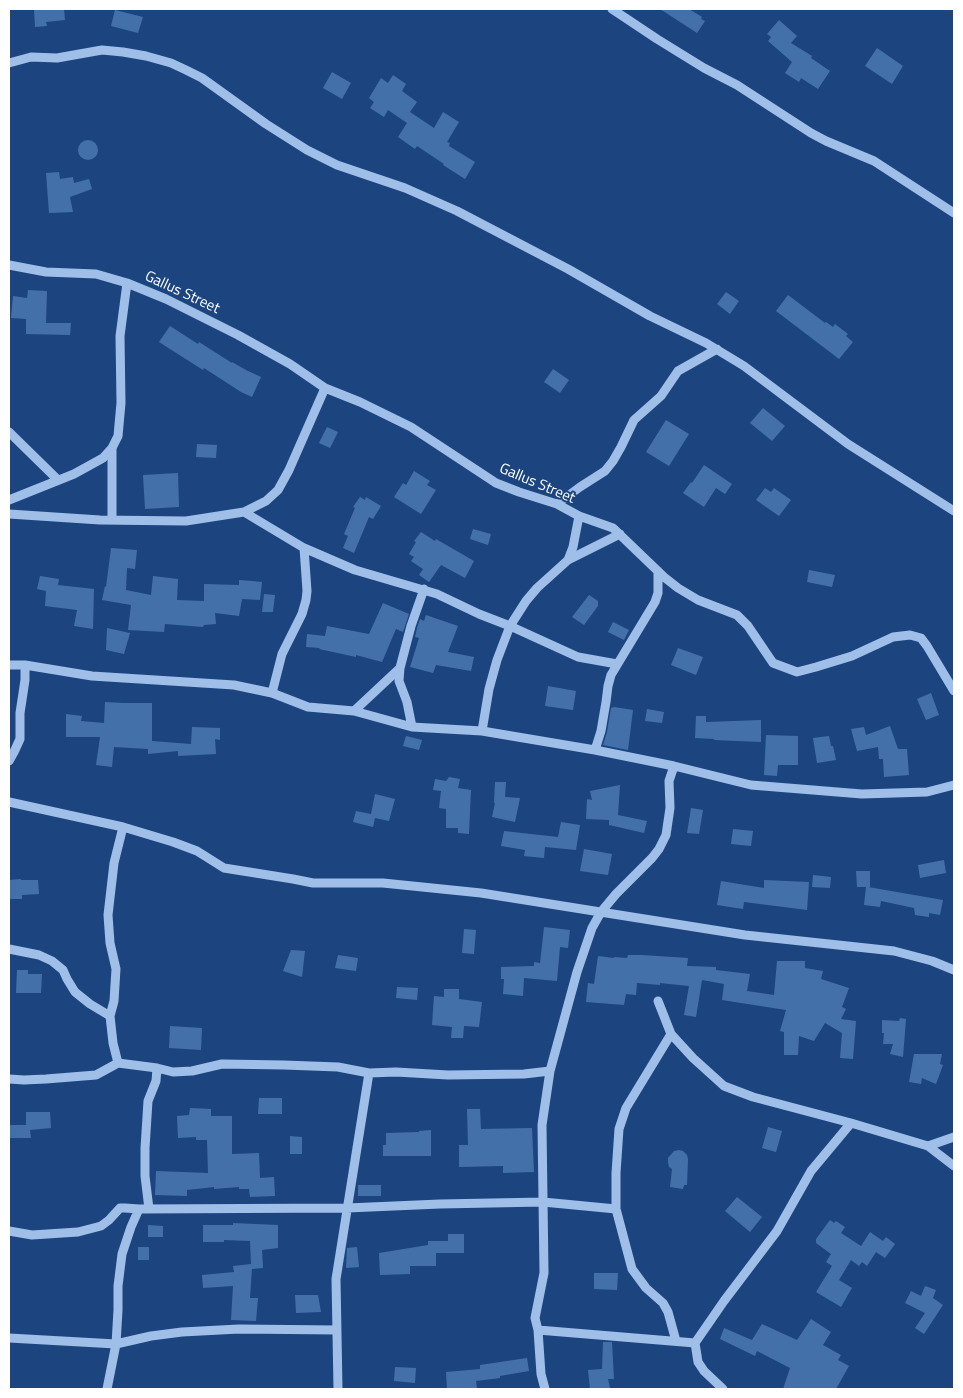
<!DOCTYPE html>
<style>
body{margin:0}
#map{position:relative;width:963px;height:1398px;overflow:hidden;background:#1c4580;font-family:"Titillium Web",sans-serif}
canvas{display:block}
.frame{position:absolute;inset:0;border:10px solid #fff;pointer-events:none}
</style>
<div id="map">
<canvas width="963" height="1398"></canvas>
<div class="frame"></div>
</div>
<script>
const c = document.querySelector('canvas').getContext('2d');
c.lineJoin = 'round';
function fillPath(path, color) { c.fillStyle = color; c.fill(path, 'evenodd'); }
const shape = rows => new Path2D(rows.map(r => 'M' + r).join(''));
function stroke(path, color, width, dash) { c.strokeStyle = color; c.lineWidth = width; c.lineCap = dash ? 'butt' : 'round'; c.setLineDash(dash || []); c.stroke(path); }
function drawText(font, color, halo, rows, align = 'center') {
  c.font = font + ' "Titillium Web",sans-serif'; c.lineWidth = 4; c.setLineDash([]); c.textBaseline = 'middle'; c.strokeStyle = halo; c.fillStyle = color; for (const [text, x, y, turn = 0] of rows) {
    c.save(); c.translate(x, y); c.rotate((+turn || 0) * Math.PI / 180); c.textAlign = isNaN(turn) ? turn : align; if (halo) c.strokeText(text, 0, 0); c.fillText(text, 0, 0); c.restore();
  }
}
const building = shape([
 [34,9,64,9,65,20,46,22,47,26,35,27],
 [660,9,689,9,702,17,701,19,705,21,697,33],
 [115,10,143,17,138,33,111,26],
 [779,20,797,36,791,43,812,56,811,58,830,71,818,89,801,78,799,82,785,73,792,62,768,41,771,37,767,34],
 [877,48,903,66,892,84,865,66],
 [332,72,351,83,342,99,323,88],
 [393,75,406,84,402,91,417,102,410,112,434,128,443,112,459,122,447,142,450,143,449,146,475,162,465,179,443,165,444,164,417,146,415,149,398,137,407,123,388,110,384,117,370,108,374,102,369,98,381,78,388,83],
 '78 150a10 10 0 1 1 20 0a10 10 0 1 1-20 0Z',
 [59,172,60,179,73,177,74,183,89,179,92,189,70,197,73,212,49,213,46,173],
 [28,290,47,291,46,323,71,323,70,335,26,334,26,319,11,318,13,296,27,298],
 [726,292,739,301,730,314,717,304],
 [788,295,825,323,826,322,833,327,835,324,848,334,846,336,853,342,839,359,776,311],
 [170,326,198,344,199,342,232,363,232,362,246,370,261,377,252,397,241,392,204,368,203,370,159,342],
 [553,369,569,380,560,393,544,382],
 [763,408,785,426,772,441,750,423],
 [666,420,689,434,669,466,646,452],
 [327,427,338,432,330,448,319,443],
 [197,444,217,445,216,458,196,457],
 [704,465,732,484,725,494,716,488,704,507,683,493,691,482,692,483],
 [414,471,430,481,427,485,436,490,421,514,394,497,403,483,406,485],
 [178,473,179,507,145,509,143,475],
 [765,488,771,492,774,488,791,500,779,516,756,500],
 [360,497,365,500,366,497,381,506,373,519,369,517,354,553,343,548,348,536,344,534,355,508,353,507],
 [473,529,491,534,488,545,470,539],
 [421,532,435,541,436,539,474,561,465,578,441,565,429,582,419,575,423,569,411,561,414,557,409,554,416,542,414,541],
 [111,548,137,550,135,569,127,568,126,590,151,595,153,576,178,579,177,600,204,601,204,584,239,585,239,580,252,581,262,582,260,600,242,599,239,616,215,613,216,624,204,625,203,627,165,624,164,632,128,630,131,605,102,600,105,586,106,587],
 [809,570,835,575,832,587,807,582],
 [40,576,59,579,58,585,94,589,93,629,74,626,77,610,45,606,46,591,37,589],
 [264,594,275,595,273,612,262,612],
 [589,595,598,601,598,606,584,625,572,617],
 [383,603,409,614,403,632,396,629,382,662,356,655,356,657,319,649,320,648,306,647,307,634,325,636,327,626,369,634],
 [426,615,458,626,448,652,474,657,471,671,436,665,433,673,410,667,419,638,415,637,417,628,420,619,424,621],
 [613,622,629,630,624,640,608,632],
 [107,628,130,633,124,654,106,650],
 [678,648,703,657,696,675,671,665],
 [548,686,576,691,573,710,545,706],
 [931,693,939,715,926,720,917,699],
 [105,702,123,703,152,703,152,741,191,744,192,727,220,728,220,740,215,739,216,754,178,756,178,751,148,754,148,749,114,747,112,767,96,765,100,737,66,737,66,714,82,716,81,721,104,723],
 [614,707,633,710,628,750,603,745,607,732,611,708],
 [647,709,664,712,662,723,645,721],
 [696,716,706,716,706,722,761,720,761,742,714,740,714,739,695,738],
 [890,726,898,749,907,749,909,775,884,777,883,759,879,759,878,747,857,751,851,729,864,727,866,735],
 [766,735,798,736,798,765,778,765,777,776,764,775],
 [406,736,422,740,419,750,403,746],
 [829,736,831,746,833,746,836,760,817,763,813,738],
 [449,777,460,779,458,788,471,790,469,834,458,833,458,828,446,828,446,809,439,808,441,791,433,790,435,779,446,781],
 [495,782,506,782,505,797,520,798,515,822,492,817,495,803,494,803],
 [620,785,618,815,647,821,644,833,609,825,609,820,586,819,587,799,592,800,590,791],
 [375,794,395,799,389,821,375,818,373,827,353,822,356,811,371,814],
 [691,808,703,810,699,834,687,833],
 [561,822,580,825,576,850,545,847,544,858,524,856,525,850,501,846,504,831,558,837],
 [733,829,753,831,751,846,731,844],
 [584,849,612,854,608,875,580,871],
 [944,860,946,873,920,878,918,865],
 [856,871,870,871,870,887,868,887,943,900,940,915,929,913,929,917,915,915,914,908,881,901,880,907,864,905,866,887,857,887],
 [813,875,831,877,830,888,812,887],
 [21,879,21,880,38,880,39,894,22,895,22,899,9,899,9,880],
 [764,880,809,882,807,910,744,902,743,909,717,905,721,881,764,888],
 [544,927,570,930,568,948,560,947,557,981,524,978,523,996,503,994,504,979,501,979,501,967,534,966,534,962,540,963],
 [464,929,476,930,474,954,462,953],
 [291,950,305,951,302,977,283,971],
 [338,955,358,958,356,971,335,968],
 [628,955,642,955,688,958,687,966,716,967,716,970,750,974,747,991,774,995,777,961,805,961,805,968,823,971,821,979,849,988,842,1007,846,1009,841,1019,856,1021,853,1059,840,1058,842,1033,825,1023,814,1041,799,1036,798,1055,784,1055,784,1032,780,1031,786,1010,722,1000,724,984,702,980,696,1017,684,1015,689,986,660,983,660,985,637,983,636,995,626,994,624,1005,586,1002,588,983,594,984,598,956,614,958,614,957,627,958],
 [17,970,28,970,28,974,42,974,41,993,16,993],
 [397,987,418,988,417,1000,396,998],
 [444,989,459,989,459,999,482,1002,479,1027,464,1026,463,1038,451,1038,452,1027,432,1025,434,996,444,997],
 [900,1018,906,1019,903,1057,890,1054,893,1044,883,1044,884,1033,882,1033,882,1020,899,1021],
 [170,1026,202,1028,201,1050,169,1048],
 [914,1054,942,1054,940,1064,943,1065,936,1084,922,1078,921,1084,909,1082],
 [259,1098,282,1098,282,1114,258,1114],
 [190,1108,211,1109,211,1116,232,1116,232,1154,259,1153,260,1178,274,1177,275,1196,250,1197,249,1189,239,1189,239,1187,214,1189,214,1187,187,1190,187,1196,155,1195,156,1171,208,1173,207,1140,196,1140,196,1137,178,1138,177,1116,189,1115],
 [467,1109,480,1109,481,1129,532,1128,534,1172,503,1173,503,1166,459,1167,459,1145,468,1145],
 [26,1112,50,1112,51,1128,30,1130,31,1138,9,1138,9,1125,26,1125],
 [768,1127,782,1131,776,1152,762,1148],
 [431,1130,431,1156,383,1156,383,1145,386,1145,386,1133,419,1132,419,1131],
 [290,1136,302,1137,302,1154,290,1154],
 [679,1150,683,1151,687,1155,688,1159,687,1185,684,1185,683,1189,670,1187,672,1169,669,1167,668,1162,668,1158,674,1151],
 [358,1185,381,1185,381,1196,358,1196],
 [737,1197,762,1217,750,1232,725,1211],
 [830,1220,834,1223,836,1221,845,1227,841,1233,861,1246,870,1232,883,1241,886,1237,895,1244,885,1258,876,1252,867,1266,862,1262,859,1266,851,1260,839,1280,852,1288,841,1307,816,1292,832,1266,826,1262,831,1254,816,1243,816,1239],
 [233,1223,278,1225,278,1248,262,1250,263,1268,252,1269,252,1268,250,1298,258,1298,256,1321,231,1320,233,1286,203,1288,202,1275,234,1272,233,1266,251,1264,250,1241,224,1240,224,1242,203,1242,203,1225,233,1225],
 [148,1225,163,1226,163,1237,148,1237],
 [448,1234,464,1234,464,1253,436,1253,436,1266,410,1266,410,1274,380,1275,379,1253,428,1245,428,1241,448,1241],
 [138,1247,149,1247,149,1260,138,1260],
 [357,1247,359,1267,346,1268,347,1248],
 [594,1273,618,1273,617,1290,594,1289],
 [925,1286,936,1290,933,1298,943,1305,924,1334,915,1328,925,1313,905,1303,911,1291,921,1296],
 [295,1295,318,1295,321,1312,296,1313],
 [811,1319,831,1332,823,1345,841,1355,838,1360,849,1366,836,1389,783,1389,790,1368,757,1351,755,1356,720,1339,724,1328,752,1340,762,1324,797,1340],
 [603,1342,612,1342,614,1379,608,1379,610,1388,590,1389,588,1370,602,1369],
 [527,1358,529,1371,500,1376,500,1378,476,1381,477,1389,447,1389,446,1372,480,1369,480,1365],
 [395,1367,416,1368,415,1383,394,1381]
]);
const minor = shape([
 [612,9,657,39,704,68,737,85,811,133,826,141,874,161,954,213],
 [9,63,31,57,57,58,102,50,123,52,146,56,171,63,186,70,202,78,266,124,307,150,337,165,405,188,457,211,568,269,650,316,706,343,744,366,848,444,954,511],
 [9,265,46,272,96,274,127,283,166,299,238,335,290,364,325,388,360,402,411,427,496,483,519,492,557,504,579,516,613,528,664,577,678,588,698,600,737,615,748,626,773,663,797,672,816,667,852,656,893,637,910,635,921,638,927,646,954,691],
 [9,432,58,480],
 [9,500,74,474,103,458,112,448,118,436,121,403,120,336,127,283],
 [557,504,580,487,605,471,613,461,621,447,634,420,661,396,678,371,717,349],
 [244,512,304,548,355,570,437,594,479,614,510,626,578,657,617,664],
 [9,514,100,520,186,521,244,512,266,501,278,490,289,470,325,388],
 [112,520,112,448],
 [568,560,620,534],
 [9,665,25,665,92,676,234,685,272,693,308,707,354,711,412,727,482,731,595,750,674,766,751,785,862,794,927,792,954,785],
 [272,693,282,654,302,614,306,600,307,591,304,548],
 [354,711,400,668],
 [412,727,407,702,399,681,400,668,411,626,424,589],
 [482,731,489,689,497,660,510,626,526,601,537,588,568,560,573,547,579,516],
 [595,750,601,731,606,702,608,686,611,675,655,602,658,593,658,571],
 [9,761,14,752,20,739,20,713,25,680,25,665],
 [9,802,123,827,114,863,108,915,110,943,116,969,114,1001,110,1016,113,1043,118,1063],
 [123,827,173,842,197,851,224,868,293,879,313,883,383,883,481,893,745,935,894,951,932,961,954,970],
 [9,949,39,955,52,961,63,970,67,979,75,992,90,1004,110,1016],
 [658,1001,671,1034,693,1058,724,1086,753,1097,851,1123,928,1146,954,1166],
 [671,1034,626,1108,619,1129,616,1173,616,1209,632,1269,646,1288,663,1303,668,1312,676,1341],
 [157,1068,173,1072,192,1071,222,1064,284,1065,338,1067,369,1073,396,1072,448,1075,524,1074,550,1071],
 [9,1079,24,1080,46,1079,96,1075,118,1063,157,1068,156,1081,148,1101,145,1148,145,1176,149,1209],
 [928,1146,954,1137],
 [9,1231,32,1235,78,1232,101,1226,109,1220,120,1208,125,1208,139,1209,347,1208,440,1204,543,1202,616,1209],
 [538,1330,695,1343],
 [9,1338,116,1344,151,1336,182,1332,239,1329,337,1330],
 [107,1389,116,1344,118,1310,118,1286,122,1254,131,1227,139,1209],
 [338,1389,336,1279,369,1073],
 [545,1389,541,1374,538,1330,535,1318,544,1273,542,1125,550,1071,577,972,592,928,601,912,616,894,652,858,659,849,666,835,670,808,669,781,674,766],
 [723,1389,704,1371,698,1362,695,1343,724,1301,777,1231,811,1171,851,1123]
]);
const streetNames = [
 ["Gallus Street",182,293,25],
 ["Gallus Street",537,484,23]
];
fillPath(building, '#4470aa');
stroke(minor, '#9fbfe9', 9);
drawText('15px', '#fff', '#1c4580', streetNames);
</script>
